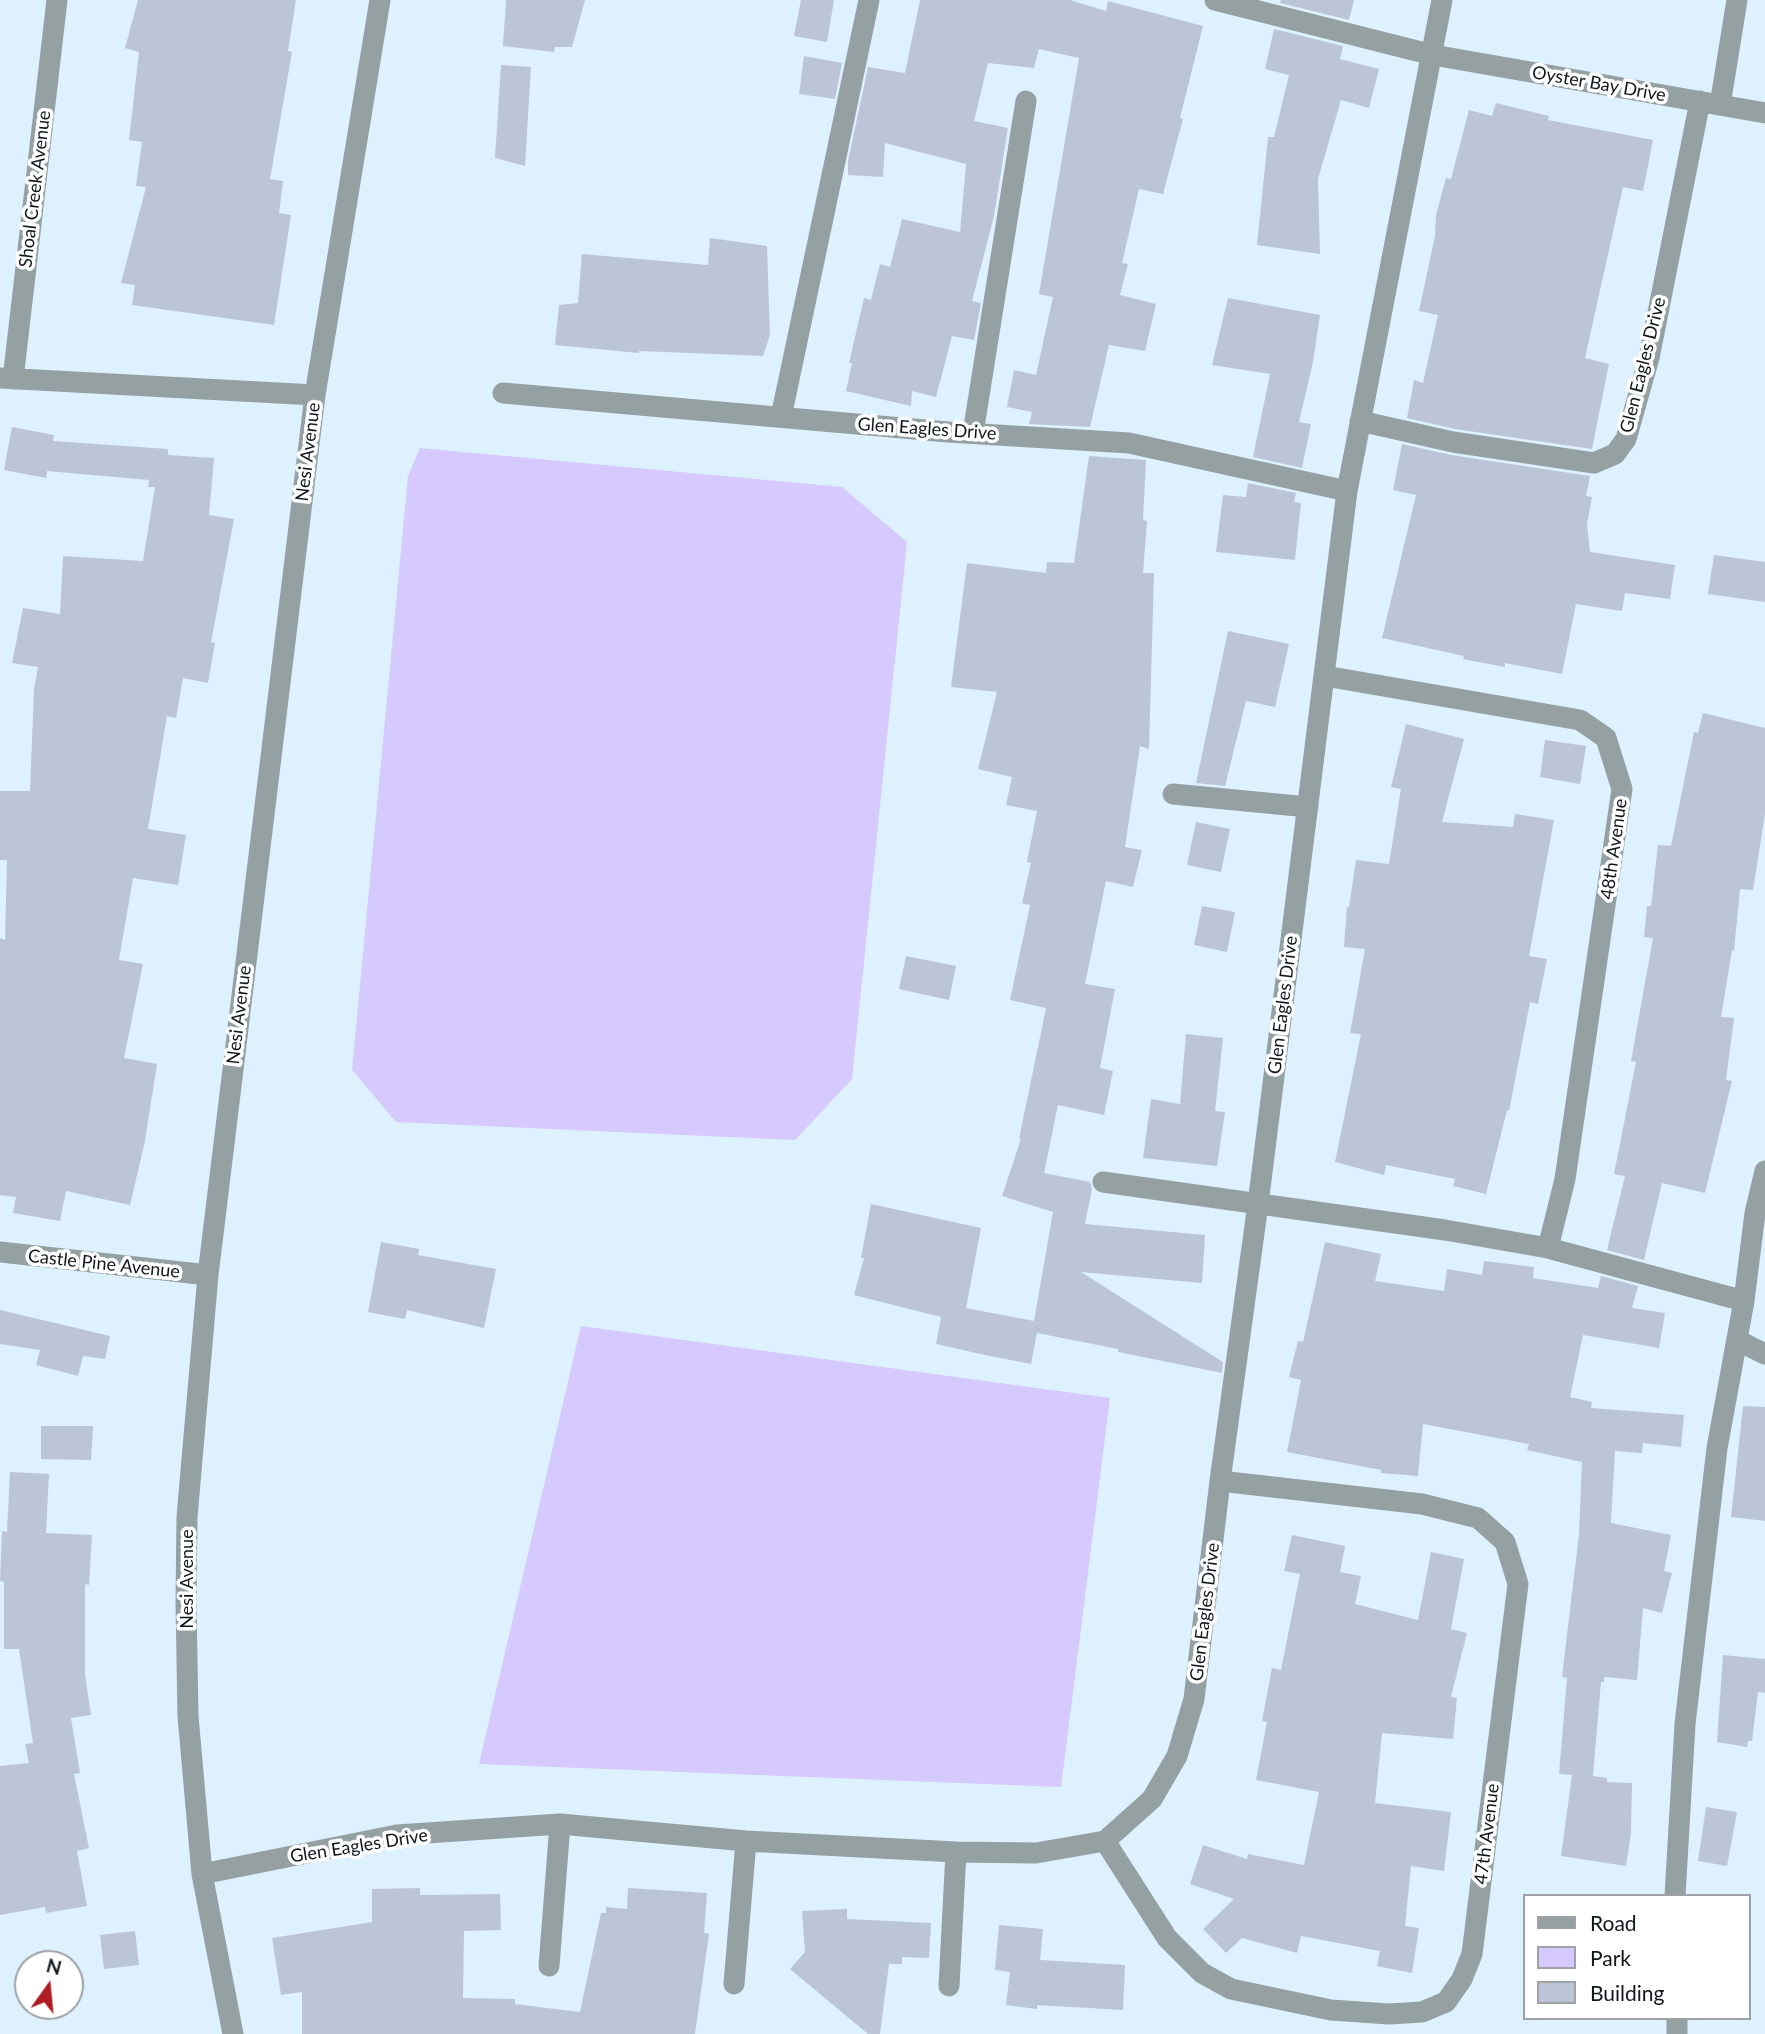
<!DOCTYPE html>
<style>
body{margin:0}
#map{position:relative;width:1765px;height:2034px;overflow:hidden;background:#ddf1ff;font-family:Lato,sans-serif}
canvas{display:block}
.legend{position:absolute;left:1523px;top:1894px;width:228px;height:126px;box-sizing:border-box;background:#fff;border:2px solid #9fa2a4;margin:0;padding:9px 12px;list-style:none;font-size:21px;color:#10171b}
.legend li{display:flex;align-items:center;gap:14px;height:35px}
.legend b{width:35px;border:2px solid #9fa2a4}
.north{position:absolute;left:14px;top:1950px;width:70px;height:70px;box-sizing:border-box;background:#fff;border:2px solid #9fa2a4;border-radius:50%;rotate:15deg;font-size:19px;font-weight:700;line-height:28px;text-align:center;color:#10171b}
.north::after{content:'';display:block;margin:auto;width:24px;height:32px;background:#af1c25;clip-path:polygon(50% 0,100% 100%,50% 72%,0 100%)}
</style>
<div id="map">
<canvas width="1765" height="2034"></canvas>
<ul class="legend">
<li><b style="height:9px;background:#94a0a1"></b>Road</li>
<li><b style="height:19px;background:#d6c9fe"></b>Park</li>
<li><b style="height:19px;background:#bcc5d8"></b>Building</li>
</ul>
<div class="north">N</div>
</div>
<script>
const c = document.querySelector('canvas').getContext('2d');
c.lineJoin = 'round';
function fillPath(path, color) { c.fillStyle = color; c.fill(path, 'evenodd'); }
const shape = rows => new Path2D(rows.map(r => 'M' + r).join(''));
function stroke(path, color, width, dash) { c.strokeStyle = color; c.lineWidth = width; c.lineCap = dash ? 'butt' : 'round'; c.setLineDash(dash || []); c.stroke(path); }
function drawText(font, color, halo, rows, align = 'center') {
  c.font = font + ' Lato,sans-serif'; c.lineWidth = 7; c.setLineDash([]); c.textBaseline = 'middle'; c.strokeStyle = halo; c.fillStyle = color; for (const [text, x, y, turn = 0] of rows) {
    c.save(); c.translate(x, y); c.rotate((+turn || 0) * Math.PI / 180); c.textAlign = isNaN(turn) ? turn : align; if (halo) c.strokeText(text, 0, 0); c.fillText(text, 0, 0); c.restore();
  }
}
const green = shape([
 [420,448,842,487,907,542,852,1079,795,1140,396,1122,352,1070,408,476],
 [581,1326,1110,1398,1061,1787,479,1764]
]);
const building = shape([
 [138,0,296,0,288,51,292,52,270,179,283,181,279,213,291,215,274,325,132,305,135,285,121,283,146,187,136,186,142,142,129,140,139,52,125,48],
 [506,0,585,0,572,47,555,47,554,52,503,46],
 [801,0,834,0,827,42,794,36],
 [920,0,1070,0,1106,11,1108,1,1203,26,1180,118,1183,119,1163,194,1139,189,1122,263,1128,264,1120,295,1156,304,1145,351,1109,345,1090,427,1029,424,1032,412,1007,407,1014,370,1036,375,1053,297,1039,294,1079,58,1039,49,1034,68,988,63,974,121,1008,128,994,216,972,301,981,303,974,340,952,336,936,397,912,391,911,406,846,391,852,363,849,363,864,298,871,300,880,264,890,267,902,219,960,232,966,164,885,143,883,177,848,175,848,161,868,67,905,73],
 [1281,0,1354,0,1349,20,1280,3],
 [1274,29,1343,46,1340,59,1379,69,1369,108,1341,100,1318,179,1320,254,1257,245,1268,137,1274,137,1289,75,1265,69],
 [804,56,842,63,835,99,799,94],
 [501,65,531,67,525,166,495,158],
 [1496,103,1549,116,1548,120,1653,140,1643,191,1623,187,1585,358,1609,364,1592,449,1455,429,1407,418,1414,380,1423,383,1438,315,1419,311,1435,236,1436,215,1446,178,1451,179,1469,110,1492,116],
 [710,238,767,246,770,335,763,356,639,351,639,353,555,345,559,305,578,303,582,254,708,265],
 [1228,298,1320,315,1313,362,1299,422,1311,424,1302,468,1253,457,1270,374,1212,365],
 [12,427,54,435,53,441,168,449,168,455,214,458,209,515,234,519,211,642,215,643,208,683,183,678,176,718,167,716,148,829,186,835,178,885,133,878,119,960,143,964,124,1058,157,1064,145,1141,130,1205,66,1191,60,1221,13,1213,16,1197,0,1195,0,938,5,940,7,860,0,860,0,791,30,791,34,689,38,667,12,663,23,608,60,614,63,556,143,561,155,487,148,487,149,480,47,471,46,478,4,470],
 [1402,444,1451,455,1590,476,1586,496,1592,497,1587,524,1590,552,1675,565,1670,599,1625,593,1622,611,1576,604,1562,674,1505,663,1505,667,1463,659,1464,656,1382,638,1416,495,1393,490],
 [1089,456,1146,460,1143,520,1147,521,1143,573,1154,573,1149,749,1140,746,1125,847,1142,850,1133,887,1106,881,1085,984,1115,989,1100,1068,1113,1071,1104,1115,1058,1105,1044,1173,1090,1182,1092,1189,1085,1224,1205,1235,1202,1283,1081,1272,1223,1362,1222,1373,1118,1352,1118,1349,1037,1333,1031,1364,985,1355,936,1344,941,1317,854,1295,864,1258,861,1258,871,1204,981,1228,966,1308,1034,1321,1053,1212,1002,1196,1021,1139,1019,1139,1046,1008,1010,1000,1030,905,1022,903,1031,863,1027,862,1037,811,1006,805,1012,777,978,769,997,692,951,687,967,563,1046,573,1047,562,1074,563],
 [1248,483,1296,493,1294,502,1301,503,1295,560,1216,552,1223,495,1246,497],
 [1714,555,1765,562,1765,602,1708,594],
 [1228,631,1289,644,1275,707,1246,701,1225,786,1196,783],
 [1703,713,1765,728,1765,814,1753,890,1740,889,1734,951,1732,950,1721,1017,1734,1018,1726,1080,1732,1081,1705,1193,1662,1183,1644,1260,1607,1250,1625,1176,1614,1174,1636,1062,1631,1061,1653,938,1644,937,1647,906,1651,906,1658,845,1671,846,1694,732,1698,733],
 [1406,724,1464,739,1442,822,1513,827,1515,814,1554,820,1529,956,1547,959,1538,1004,1530,1002,1509,1111,1507,1110,1486,1194,1453,1186,1455,1179,1386,1165,1384,1175,1335,1162,1361,1034,1350,1033,1365,949,1344,947,1347,907,1349,907,1356,860,1389,864,1401,789,1391,787],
 [1545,740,1586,746,1580,784,1540,777],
 [1196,822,1230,829,1221,872,1187,865],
 [1202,906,1235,912,1227,952,1194,945],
 [906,956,956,966,949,1000,899,989],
 [1186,1034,1223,1038,1215,1111,1225,1112,1217,1166,1143,1158,1151,1099,1180,1104],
 [381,1242,419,1249,418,1255,496,1269,484,1328,407,1310,405,1319,368,1312],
 [1325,1242,1381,1254,1375,1281,1444,1291,1447,1269,1482,1275,1484,1261,1534,1267,1533,1278,1598,1288,1601,1276,1638,1286,1632,1308,1665,1313,1659,1348,1583,1335,1570,1397,1592,1402,1591,1408,1684,1415,1681,1447,1643,1443,1642,1453,1615,1451,1611,1523,1671,1535,1664,1571,1672,1573,1662,1613,1643,1608,1637,1680,1604,1677,1604,1682,1601,1682,1593,1776,1607,1778,1607,1782,1632,1783,1631,1833,1626,1866,1561,1856,1572,1775,1559,1774,1567,1678,1562,1677,1579,1534,1582,1462,1527,1450,1529,1444,1423,1424,1418,1476,1381,1473,1381,1470,1287,1452,1301,1380,1289,1377,1298,1341,1303,1342],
 [0,1310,110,1336,105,1359,83,1356,78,1376,36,1365,40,1350,0,1344],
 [1743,1406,1765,1407,1765,1521,1731,1517],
 [41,1426,93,1426,91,1460,41,1459],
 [10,1472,49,1474,46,1533,92,1535,89,1585,85,1584,85,1675,91,1715,71,1718,80,1773,74,1774,89,1848,77,1851,87,1906,46,1913,45,1907,0,1915,0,1766,29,1763,25,1744,33,1743,19,1649,4,1649,4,1582,0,1581,2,1531,7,1532],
 [1292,1535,1345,1546,1340,1572,1361,1576,1355,1604,1418,1620,1431,1552,1464,1559,1451,1629,1467,1633,1451,1697,1457,1698,1453,1739,1382,1733,1375,1803,1451,1812,1444,1871,1411,1866,1405,1926,1419,1928,1412,1973,1377,1966,1380,1951,1301,1936,1297,1953,1242,1938,1226,1953,1203,1929,1234,1899,1190,1884,1203,1845,1247,1859,1248,1854,1304,1865,1319,1792,1256,1780,1267,1722,1262,1721,1272,1668,1281,1670,1300,1574,1284,1571],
 [1723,1655,1765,1659,1765,1693,1758,1692,1752,1741,1748,1741,1747,1747,1717,1742],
 [1706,1807,1737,1812,1727,1866,1698,1861],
 [420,1888,420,1895,500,1894,501,1930,464,1931,463,1998,515,1999,515,2004,580,2012,601,1913,606,1913,606,1907,627,1909,628,1888,707,1893,704,1933,709,1934,695,2034,302,2034,302,1992,281,1995,272,1938,372,1922,372,1889],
 [847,1909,847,1919,931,1923,929,1958,902,1957,902,1964,889,1964,880,2034,868,2034,790,1969,805,1952,802,1911],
 [999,1925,1043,1929,1040,1960,1125,1965,1123,2010,1037,2005,1037,2009,1006,2005,1010,1972,995,1970],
 [135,1931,139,1965,104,1969,100,1935]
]);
const minor = shape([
 [1215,0,1433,55,1765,113],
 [1720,105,1737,0],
 [0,378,315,395],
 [13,379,57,0],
 [503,393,948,432,1129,443,1347,491],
 [781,417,869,0],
 [1360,421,1453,442,1594,463,1615,454,1626,439,1649,358,1700,101],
 [973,433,1026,101],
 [1173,794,1308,807],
 [1103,1182,1445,1230,1548,1248,1565,1179,1622,789,1606,738,1580,720,1325,676],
 [1548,1248,1744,1301],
 [0,1252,208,1275],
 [1737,1340,1765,1354],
 [1105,1841,1167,1938,1202,1973,1231,1989,1331,2010,1389,2014,1422,2012,1446,2002,1462,1979,1472,1954,1518,1584,1505,1542,1478,1518,1422,1504,1220,1481],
 [202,1874,397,1835,560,1824,746,1841,956,1852,1036,1853,1105,1841,1152,1799,1177,1756,1194,1699,1220,1481,1258,1204,1347,491,1442,0],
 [1675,1896,1685,1724,1717,1448,1744,1301,1755,1213,1765,1171],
 [549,1966,560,1824],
 [734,1984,746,1841],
 [949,1986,956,1852],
 [1677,2018,1677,2034],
 [233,2034,202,1874,188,1716,186,1602,187,1517,208,1275,315,395,380,0]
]);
const streetNames = [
 ["Oyster Bay Drive",1599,84,10],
 ["Shoal Creek Avenue",35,189,-83],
 ["Glen Eagles Drive",1643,365,-76],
 ["Glen Eagles Drive",927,429,4],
 ["Nesi Avenue",308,452,-83],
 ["48th Avenue",1614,849,-82],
 ["Glen Eagles Drive",1283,1005,-83],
 ["Nesi Avenue",239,1015,-83],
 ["Castle Pine Avenue",104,1264,6],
 ["Nesi Avenue",187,1579,-90],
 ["Glen Eagles Drive",1205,1612,-83],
 ["47th Avenue",1487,1834,-83],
 ["Glen Eagles Drive",359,1846,-9]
];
fillPath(green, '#d6c9fe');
fillPath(building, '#bcc5d8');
stroke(minor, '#94a0a1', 21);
drawText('18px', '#10171b', '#fff', streetNames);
</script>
